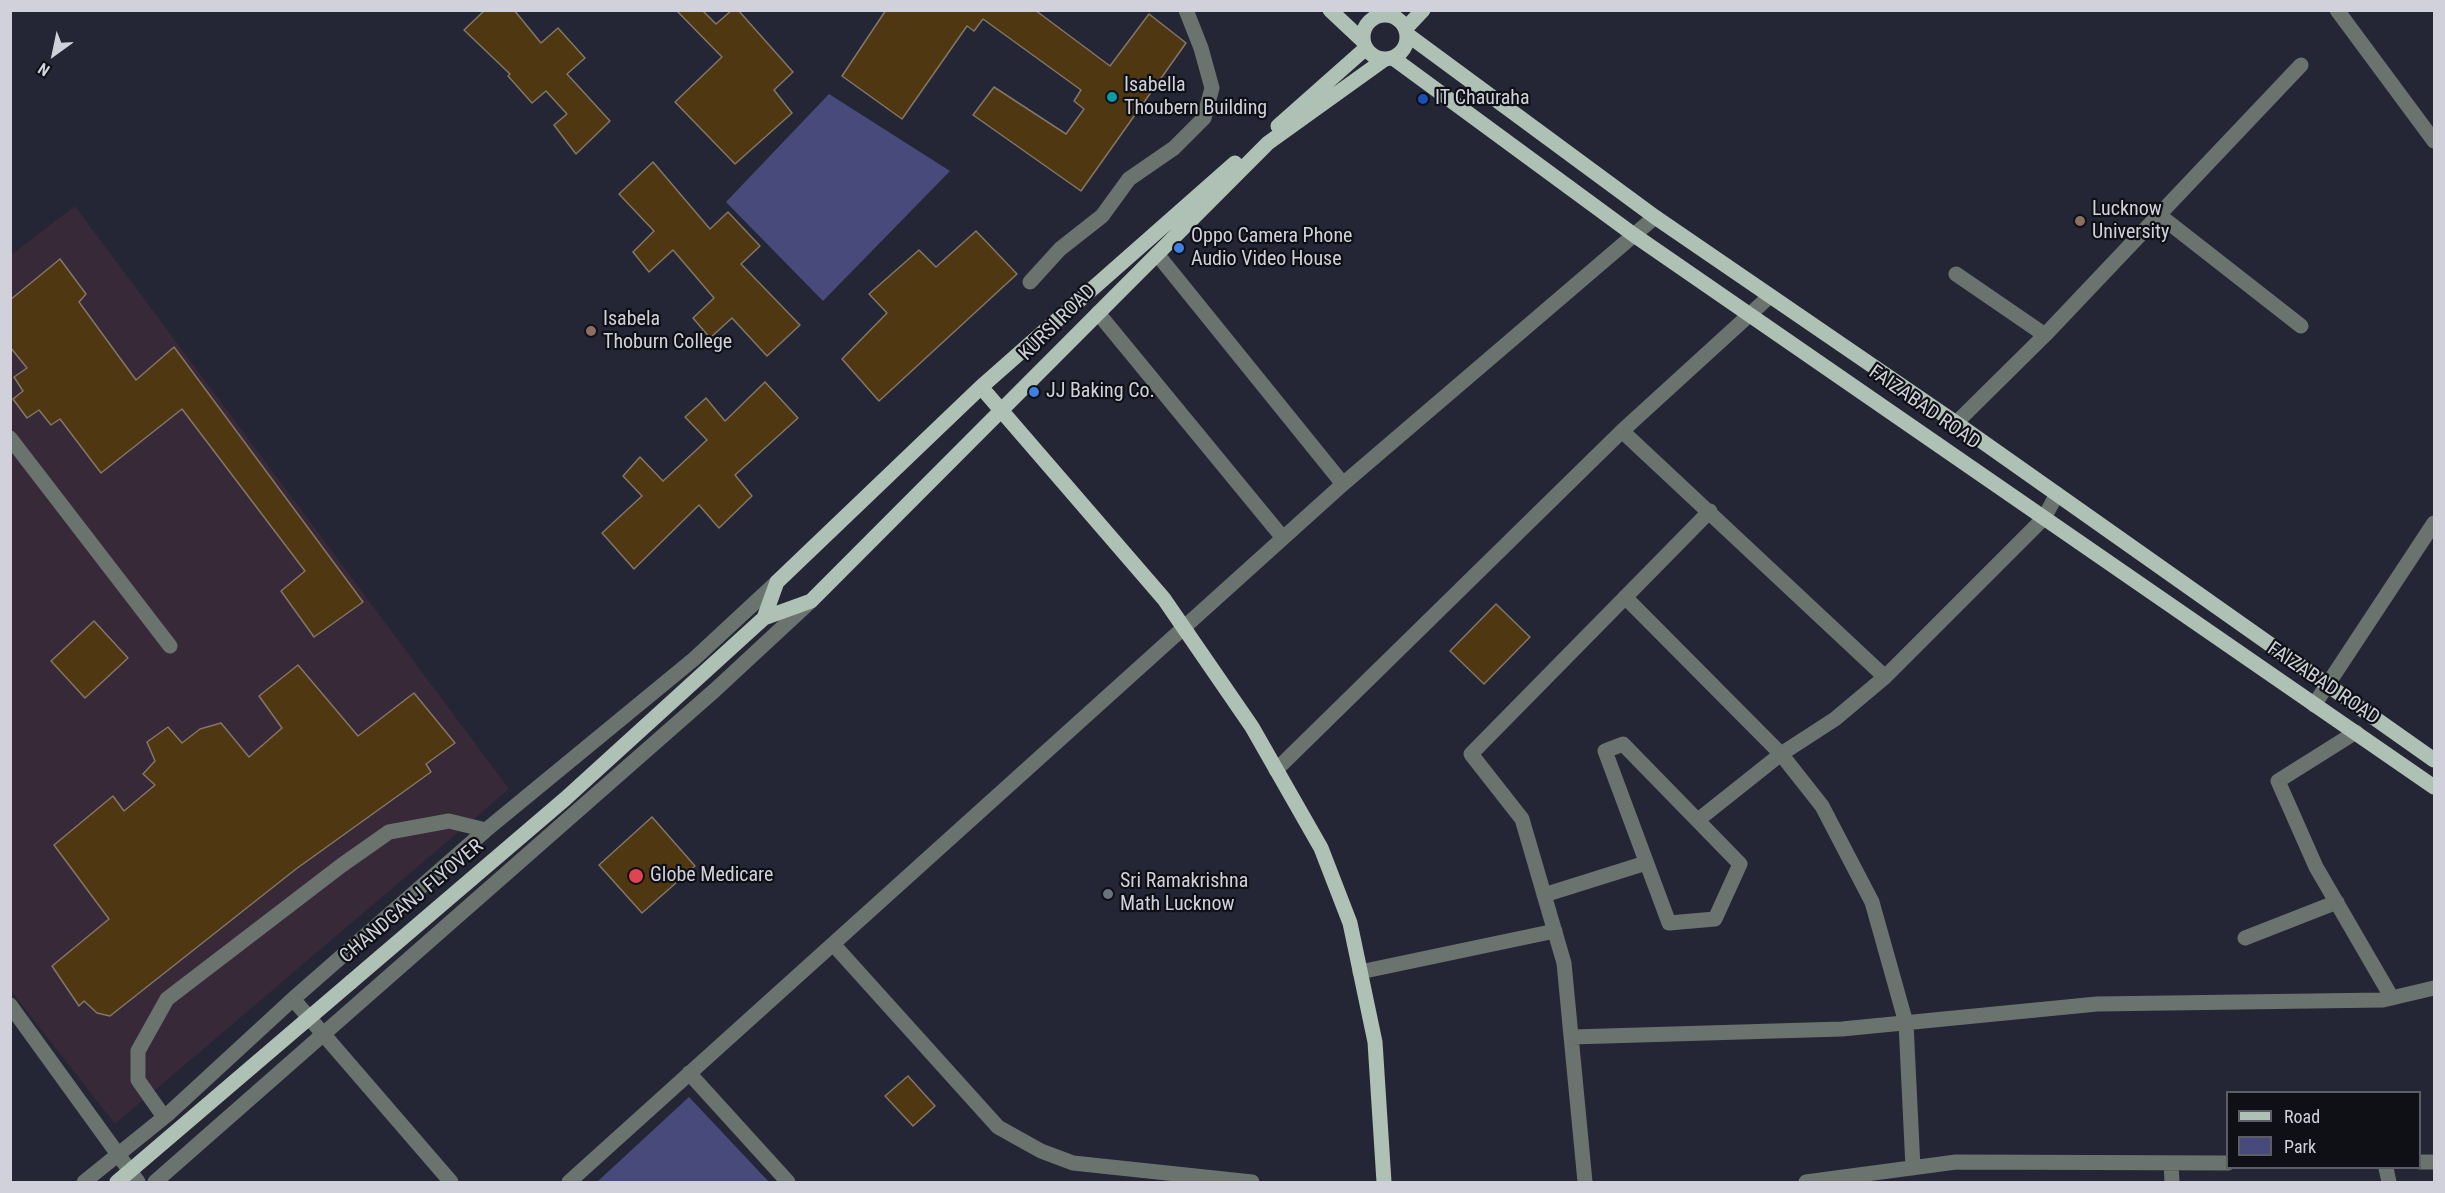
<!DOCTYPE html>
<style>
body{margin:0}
#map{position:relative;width:2445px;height:1193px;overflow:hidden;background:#252635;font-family:"Roboto Condensed",sans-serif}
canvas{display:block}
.frame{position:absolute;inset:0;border:12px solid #d0d1db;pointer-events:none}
.legend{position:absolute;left:2226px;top:1091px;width:195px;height:78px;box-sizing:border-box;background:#0f1016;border:2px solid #5c5d65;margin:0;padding:8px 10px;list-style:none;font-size:18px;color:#d0d1db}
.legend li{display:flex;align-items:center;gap:12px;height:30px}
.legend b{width:30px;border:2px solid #5c5d65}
.north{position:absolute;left:24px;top:24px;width:60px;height:60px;-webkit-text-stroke:4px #0f1016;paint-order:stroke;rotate:213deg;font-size:16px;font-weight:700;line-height:24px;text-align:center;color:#d0d1db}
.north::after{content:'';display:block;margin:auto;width:21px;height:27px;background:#d0d1db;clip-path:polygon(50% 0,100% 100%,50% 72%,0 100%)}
</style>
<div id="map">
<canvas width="2445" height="1193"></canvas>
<div class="frame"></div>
<ul class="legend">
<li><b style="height:8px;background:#afc0b4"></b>Road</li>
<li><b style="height:16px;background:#494a7c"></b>Park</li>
</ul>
<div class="north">N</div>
</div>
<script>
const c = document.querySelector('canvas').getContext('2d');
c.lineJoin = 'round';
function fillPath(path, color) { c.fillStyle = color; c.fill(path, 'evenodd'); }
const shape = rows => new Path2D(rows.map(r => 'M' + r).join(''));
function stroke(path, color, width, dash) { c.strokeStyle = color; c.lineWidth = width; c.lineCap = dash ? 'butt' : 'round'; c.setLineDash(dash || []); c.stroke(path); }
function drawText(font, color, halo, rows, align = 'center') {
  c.font = font + ' "Roboto Condensed",sans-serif'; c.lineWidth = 4.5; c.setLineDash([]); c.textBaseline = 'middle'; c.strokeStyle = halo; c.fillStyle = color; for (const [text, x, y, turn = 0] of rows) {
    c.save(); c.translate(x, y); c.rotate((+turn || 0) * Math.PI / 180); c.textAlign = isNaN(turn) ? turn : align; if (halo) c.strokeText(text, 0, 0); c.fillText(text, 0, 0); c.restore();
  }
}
const medical = shape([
 [75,206,509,789,115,1124,11,991,11,255]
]);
const green = shape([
 [829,94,950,171,823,301,726,202],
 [689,1097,769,1182,597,1182]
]);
const building = shape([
 [485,10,514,10,541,43,558,28,585,58,567,74,610,121,576,154,554,125,567,114,546,91,532,103,508,76,510,74,464,30,485,10],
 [676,10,702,10,716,24,732,10,738,10,793,72,774,90,792,113,735,164,675,102,722,57,676,10],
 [886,10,1035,10,1110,66,1149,14,1186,43,1081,191,973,115,994,87,1066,134,1084,109,1074,101,1081,90,983,19,974,31,967,26,902,119,842,76,886,10],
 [653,162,710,229,728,212,760,246,741,264,800,325,767,356,732,318,710,338,693,318,714,298,673,250,649,272,633,252,654,231,619,194,653,162],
 [976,231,1017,274,879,401,842,359,887,313,869,294,919,250,936,267,976,231],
 [60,259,86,294,79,302,136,380,174,347,363,602,314,637,281,591,305,571,182,409,101,473,60,419,51,425,39,410,27,418,13,399,23,391,14,377,27,368,10,347,10,300,60,259],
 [765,382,798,418,735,475,752,496,719,528,699,505,634,569,602,533,642,496,623,476,640,457,663,481,707,440,685,417,706,398,725,421,765,382],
 [1496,604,1530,637,1484,684,1450,651,1496,604],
 [94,621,128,658,85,698,51,661,94,621],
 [298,665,358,736,414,693,455,743,426,764,431,772,296,869,110,1016,97,1013,84,1001,79,1006,52,966,109,919,54,845,113,796,124,811,155,785,143,774,155,761,147,742,168,727,182,743,200,729,221,723,249,757,282,728,259,696,298,665],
 [652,817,695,866,642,913,599,865,652,817],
 [908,1076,935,1106,913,1126,885,1096,908,1076]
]);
const minor = shape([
 [2337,10,2434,141],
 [2159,215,2301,326],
 [1157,254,1343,484],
 [1956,274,2045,335],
 [1030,282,1060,249,1102,216,1129,179,1174,148,1204,118,1212,88,1201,48,1186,10],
 [1098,313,1283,538],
 [1956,423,2045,335,2301,65],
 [1622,431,1885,677],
 [10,438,170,646],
 [1625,597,1781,754,1822,806,1872,902,1906,1023,1913,1168],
 [2314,705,2434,523],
 [2356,732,2278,781,2316,867,2392,998],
 [1623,744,1740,864,1715,919,1669,923,1605,751,1623,744],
 [1276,770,1622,431,1770,296],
 [1698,820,1781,754,1835,719,1885,677,2044,518,2057,494],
 [1544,895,1646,863],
 [2245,938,2337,902],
 [833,944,998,1127,1041,1151,1073,1163,1252,1182],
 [1360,972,1555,931],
 [293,999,451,1182],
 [10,1005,138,1182],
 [1572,1037,1842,1029,2097,1004,2383,1000,2434,988],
 [689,1073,788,1182],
 [164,1117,138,1080,138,1051,167,999,342,865,389,832,449,821,486,830],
 [2420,1162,2434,1162],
 [2171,1163,2172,1182],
 [2386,1168,2389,1182],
 [84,1182,167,1115,293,999,486,830,694,659,777,582],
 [155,1182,715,690,811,601],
 [569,1182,1343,484,1655,217],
 [1585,1182,1564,963,1522,819,1471,754,1710,511],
 [1806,1182,1956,1162,2228,1163]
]);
const major = shape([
 [1330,10,1363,41],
 '1363 37a22 22 0 1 1 44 0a22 22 0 1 1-44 0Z',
 [1406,28,1423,10],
 [1408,35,1655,217,1956,423,2434,760],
 [1393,58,1634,235,2434,787],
 [1278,126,1366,48],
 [981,387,1164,599,1252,727,1321,848,1350,923,1375,1042,1384,1182],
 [764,618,777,582,981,387,1235,163],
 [351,982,565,799,764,618,811,601,1268,143,1385,59]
]);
const majorBridge = shape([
 [117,1182,351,982]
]);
const markers = [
 [1112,97,6,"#0f9aa8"],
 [1423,99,6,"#1a4fb4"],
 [2080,221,6,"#8d6e63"],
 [1179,248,6,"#3f7fe0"],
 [591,331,6,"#8d6e63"],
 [1034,392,6,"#3f7fe0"],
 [636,876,8,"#e0444e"],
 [1108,894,6,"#6b7280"]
];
const poiNames = [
 ["Isabella",1124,86],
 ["Thoubern Building",1124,109],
 ["IT Chauraha",1435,99],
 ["Lucknow",2092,210],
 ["University",2092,233],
 ["Oppo Camera Phone",1191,237],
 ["Audio Video House",1191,260],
 ["Isabela",603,320],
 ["Thoburn College",603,343],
 ["JJ Baking Co.",1046,392],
 ["Globe Medicare",650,876],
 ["Sri Ramakrishna",1120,882],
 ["Math Lucknow",1120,905]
];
const streetNames = [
 ["KURSI ROAD",1058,323,-45],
 ["FAIZABAD ROAD",1924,408,35],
 ["FAIZABAD ROAD",2323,684,34],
 ["CHANDGANJ FLYOVER",412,902,-40]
];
fillPath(medical, '#372937');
fillPath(green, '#494a7c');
fillPath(building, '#4f3811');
stroke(building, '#827767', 1.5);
stroke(minor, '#6b736e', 15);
stroke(major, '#afc0b4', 15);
stroke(majorBridge, '#afc0b4', 15);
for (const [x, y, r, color] of markers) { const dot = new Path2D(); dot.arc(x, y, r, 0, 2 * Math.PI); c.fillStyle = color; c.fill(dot); stroke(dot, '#0f1016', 2); }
drawText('20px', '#d0d1db', '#0f1016', poiNames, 'left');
drawText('20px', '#d0d1db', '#0f1016', streetNames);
</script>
